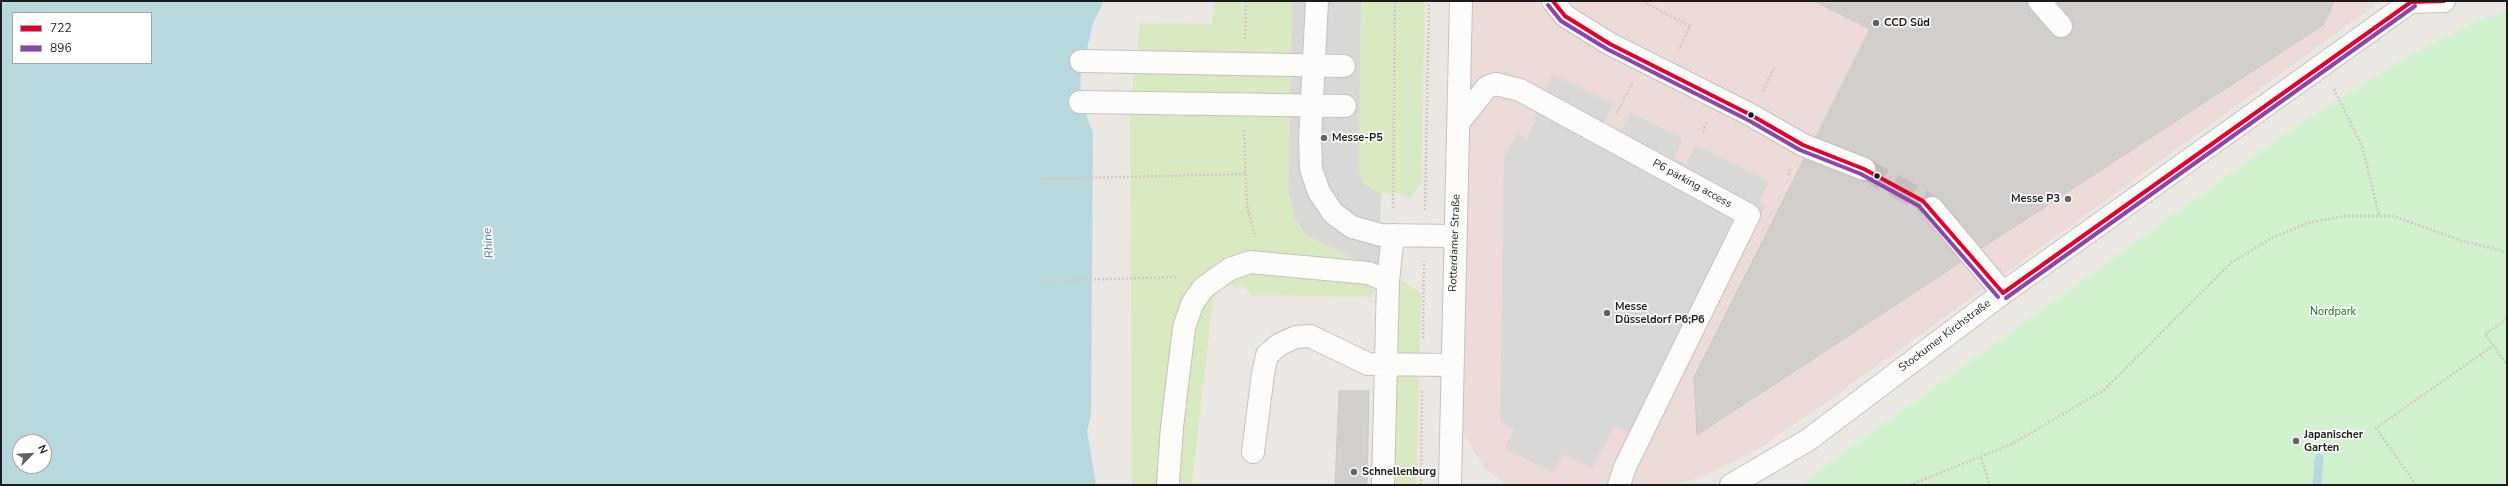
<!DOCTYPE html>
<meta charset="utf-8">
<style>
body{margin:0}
#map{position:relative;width:2508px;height:486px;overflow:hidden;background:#ebe8e4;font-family:"Nunito Sans",sans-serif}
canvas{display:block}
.frame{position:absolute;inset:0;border:2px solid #1c1c1c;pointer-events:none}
.legend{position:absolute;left:12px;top:12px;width:140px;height:52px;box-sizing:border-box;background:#fff;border:1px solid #a4a4a4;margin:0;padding:5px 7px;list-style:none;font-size:12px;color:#1c1c1c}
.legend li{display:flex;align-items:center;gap:8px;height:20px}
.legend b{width:20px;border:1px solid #a4a4a4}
.north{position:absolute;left:12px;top:434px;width:40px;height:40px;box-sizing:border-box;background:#fff;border:1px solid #a4a4a4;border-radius:50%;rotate:66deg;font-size:11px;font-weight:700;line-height:16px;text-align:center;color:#1c1c1c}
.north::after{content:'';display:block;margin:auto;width:14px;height:18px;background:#646362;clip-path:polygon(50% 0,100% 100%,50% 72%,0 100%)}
</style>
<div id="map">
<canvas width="2508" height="486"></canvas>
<div class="frame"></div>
<ul class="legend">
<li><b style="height:5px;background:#e4002b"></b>722</li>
<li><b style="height:5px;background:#8e44ad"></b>896</li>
</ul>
<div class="north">N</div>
</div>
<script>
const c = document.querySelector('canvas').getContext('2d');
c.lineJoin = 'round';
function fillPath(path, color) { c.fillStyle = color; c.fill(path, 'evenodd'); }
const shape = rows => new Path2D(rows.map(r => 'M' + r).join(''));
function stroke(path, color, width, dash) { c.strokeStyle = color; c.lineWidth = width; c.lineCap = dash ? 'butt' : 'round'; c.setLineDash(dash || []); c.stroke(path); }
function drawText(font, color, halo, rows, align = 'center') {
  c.font = font + ' "Nunito Sans",sans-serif'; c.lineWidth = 3.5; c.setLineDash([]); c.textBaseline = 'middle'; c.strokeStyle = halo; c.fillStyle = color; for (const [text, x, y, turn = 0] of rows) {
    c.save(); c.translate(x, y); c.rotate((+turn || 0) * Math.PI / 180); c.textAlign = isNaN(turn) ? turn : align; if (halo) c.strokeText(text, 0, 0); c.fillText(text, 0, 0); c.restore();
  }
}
const commercial = shape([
 [1470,1,2381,1,1823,405,1758,449,1699,478,1675,485,1507,485,1485,468,1459,429]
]);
const religious = shape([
 [1292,1,1361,1,1359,170,1364,183,1381,193,1379,271,1306,235,1294,218,1288,187],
 [1553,74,1613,104,1604,122,1610,126,1621,131,1631,112,1683,139,1674,158,1686,164,1696,145,1769,182,1759,201,1766,205,1647,442,1614,426,1592,468,1563,454,1553,473,1505,448,1514,429,1500,421,1504,157,1517,134,1526,139,1536,120,1534,118]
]);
const grass = shape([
 [1214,1,1292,1,1288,187,1294,218,1306,235,1379,271,1372,297,1251,295,1244,287,1231,285,1219,289,1213,300,1192,485,1132,485,1130,109,1140,23,1212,24],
 [1361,1,1425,1,1421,183,1410,198,1400,193,1381,193,1373,190,1364,183,1359,170],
 [1398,278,1421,293,1416,485,1390,485]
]);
const park = shape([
 [2507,11,2507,485,1799,485,2295,127,2415,52,2485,17,2496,16]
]);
const water = shape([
 [1,1,1104,1,1093,23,1086,54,1081,61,1080,110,1086,111,1088,121,1093,132,1091,414,1087,431,1096,485,1,485],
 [13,13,151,13,151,63,13,63],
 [20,442,44,442,44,466,20,466]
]);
const stream = shape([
 [2317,485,2319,458]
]);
const building = shape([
 [1814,1,2027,1,2030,9,2052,34,2063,38,2070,35,2073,23,2056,1,2335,1,2323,25,1982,248,1941,200,1930,196,1924,198,1920,204,1922,216,1961,262,1697,435,1694,377,1804,159,1860,181,1871,179,1876,173,1874,162,1869,158,1816,137,1870,29,1814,1],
 [1339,391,1369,391,1367,485,1335,485,1339,391]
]);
const minorTunnel = shape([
 [1864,169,1923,201,1932,208]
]);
const path = shape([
 [1514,1,1515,1],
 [1642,1,1690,26,1679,50],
 [1245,39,1246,1],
 [2334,89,2362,146,2379,215],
 [1763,91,1774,68],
 [1617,113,1632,83],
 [1244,130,1247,206,1255,236],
 [1703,132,1707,121],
 [1788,175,1791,168],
 [1039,179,1245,174],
 [1393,208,1395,1],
 [1425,210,1429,1],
 [1042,281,1178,277],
 [2507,319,2485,334,2507,364],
 [1423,338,1424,261],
 [1981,458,1990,485],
 [1421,485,1422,391],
 [1910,485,2012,444,2104,390,2232,262,2270,239,2307,223,2344,216,2393,216,2462,241,2507,252],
 [2416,485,2376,428,2494,345]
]);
const minor = shape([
 [1317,1,1310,139,1311,169,1319,192,1333,213,1352,227,1381,235,1455,236],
 [1553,1,1565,16,1610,44,1751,115,1803,145,1864,169],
 [2039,1,2061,26],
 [2411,2,2444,1],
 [1081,61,1344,66],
 [1080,102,1345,106],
 [1459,122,1487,87,1496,84,1520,90,1749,215,1625,467,1619,485],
 [1932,208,2003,293],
 [1253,452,1263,374,1267,355,1280,344,1296,337,1310,336,1368,364,1452,365],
 [1168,483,1172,427,1184,328,1192,304,1203,288,1230,269,1250,262,1368,273,1388,281],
 [1383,485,1388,281,1393,235],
 [1450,485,1461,1],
 [1731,485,1808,440,2003,293,2412,1]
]);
const bus1 = shape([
 [1553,1,1565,16,1610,44,1751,115,1803,145,1864,169,1923,201,2003,293],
 [2003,293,2411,2,2444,1]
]);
const bus2 = shape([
 [1548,5,1561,21,1607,49,1748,120,1800,150,1861,174,1919,206,1998,297],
 [2006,298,2415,6]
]);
const markers = [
 [1876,23,4,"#646362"],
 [1751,115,3.5,"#1c1c1c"],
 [1324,138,4,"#646362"],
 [1877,176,3.5,"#1c1c1c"],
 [2068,199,4,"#646362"],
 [1607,313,4,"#646362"],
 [2296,441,4,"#646362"],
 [1354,472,4,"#646362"]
];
const poiNames = [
 ["CCD Süd",1884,23],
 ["Messe-P5",1332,138],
 ["Messe P3",2060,199,"right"],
 ["Messe",1615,307],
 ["Düsseldorf P6;P6",1615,320],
 ["Japanischer",2304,435],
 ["Garten",2304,448],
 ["Schnellenburg",1362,472]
];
const streetNames = [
 ["P6 parking access",1692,184,29],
 ["Rotterdamer Straße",1455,243,-88],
 ["Stockumer Kirchstraße",1945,336,-37]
];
const parkNames = [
 ["Nordpark",2333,312]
];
const waterNames = [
 ["Rhine",489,243,-95]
];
fillPath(commercial, '#eddbda');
fillPath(religious, '#d9d8d6');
fillPath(grass, '#d9e9c2');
fillPath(park, '#d2f1cf');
fillPath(water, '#b7d9de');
stroke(stream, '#b7d9de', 9);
fillPath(building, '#d1cecb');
stroke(building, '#cec9c6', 1);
stroke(minorTunnel, '#c2bfbc', 22, [22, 11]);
stroke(minor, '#c3c2c0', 24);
stroke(path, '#d6c6c4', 2.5, [2, 2]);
stroke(minor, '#fcfcfb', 22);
stroke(bus1, '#e4002b', 4);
stroke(bus2, '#8e44ad', 4);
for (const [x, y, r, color] of markers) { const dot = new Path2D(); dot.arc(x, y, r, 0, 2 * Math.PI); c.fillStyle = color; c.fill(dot); stroke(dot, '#fff', 1.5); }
drawText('bold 11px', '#1c1c1c', '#fff', poiNames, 'left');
drawText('11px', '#1c1c1c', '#fff', streetNames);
drawText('11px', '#0b790d', '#fff', parkNames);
drawText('italic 12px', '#467aa3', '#fff', waterNames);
</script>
